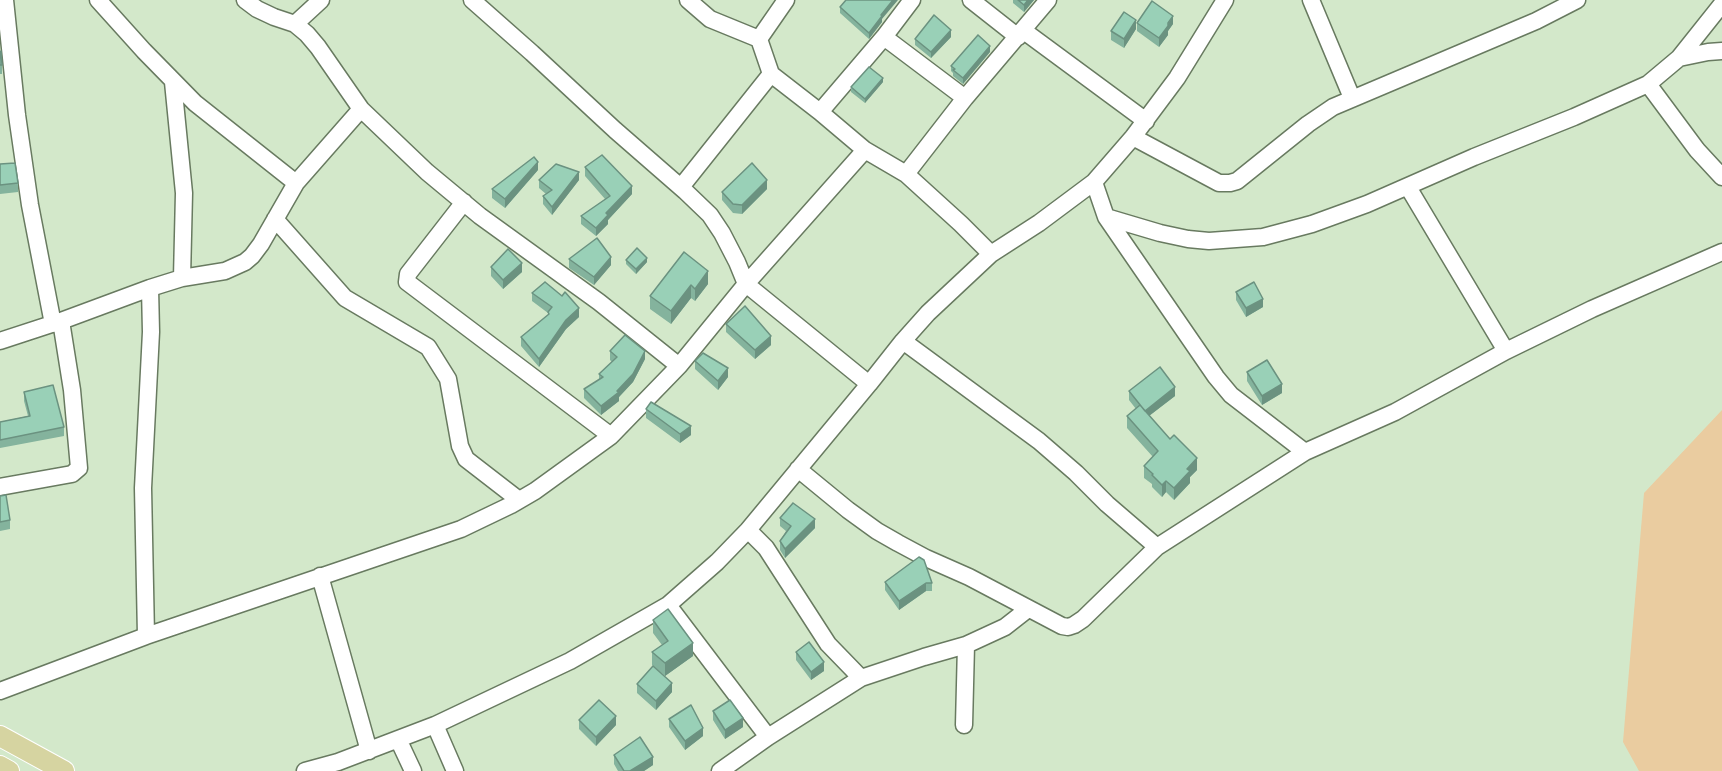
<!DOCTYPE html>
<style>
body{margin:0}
canvas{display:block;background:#d3e8ca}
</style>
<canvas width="1722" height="771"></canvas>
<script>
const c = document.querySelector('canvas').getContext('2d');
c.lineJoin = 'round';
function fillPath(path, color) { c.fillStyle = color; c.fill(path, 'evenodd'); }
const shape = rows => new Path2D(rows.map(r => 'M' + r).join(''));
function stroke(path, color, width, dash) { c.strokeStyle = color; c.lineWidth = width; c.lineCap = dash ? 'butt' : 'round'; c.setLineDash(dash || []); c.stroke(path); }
const green = shape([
 [1722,410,1722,771,1639,771,1623,742,1644,493]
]);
const minor = shape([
 [5,0,17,115,30,205,53,324],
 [98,0,144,51,195,103,296,183],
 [245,0,257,9,274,17,295,24,307,34,318,47,361,109,427,172,480,216,599,302,679,366],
 [472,0,532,53,615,130,685,191,710,215,722,233,737,262,746,284,869,384],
 [688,0,710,19,759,39,771,74,820,112,865,150,906,174,961,224,991,254],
 [971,0,1018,37],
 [1311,0,1352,98],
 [295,24,321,0],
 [1024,31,1146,121],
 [884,37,965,98],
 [759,39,786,0],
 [1679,58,1708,52,1722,51],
 [173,82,184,193,182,278],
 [1648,84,1697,150,1722,177],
 [820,112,884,37,912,0],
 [1133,137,1219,183,1230,183,1237,181,1308,124,1333,107,1536,21,1577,0],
 [906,174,965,98,1048,0],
 [1094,182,1106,217,1216,377,1231,395,1305,452],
 [681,187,771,74],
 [1408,187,1506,351],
 [464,202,408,274,407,282,611,436],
 [1106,217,1160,233,1188,239,1209,241,1263,237,1312,224,1367,204,1474,157,1574,117,1648,84,1679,58,1722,4],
 [275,219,345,298,428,347,448,379,460,446,466,459,519,500],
 [0,341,61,321,150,288,182,278,225,271,245,262,252,256,261,244,296,183,361,109],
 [903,341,1039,441,1076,473,1107,504,1157,547],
 [798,469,848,510,877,531,898,543,926,558,969,577,1062,626,1068,627,1074,625,1083,619,1157,547,1305,452,1395,412,1506,351,1592,309,1722,252],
 [0,487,72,474,79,468,72,390,61,321],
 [748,530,766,548,828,644,861,678],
 [320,576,369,751],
 [668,605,768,737],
 [146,636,143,488,151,332,150,288],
 [0,691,146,636,461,529,511,505,535,491,611,436,679,366,746,284,865,150],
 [435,725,455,771],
 [964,725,966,645],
 [398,739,413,771],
 [305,771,338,762,435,725,570,661,668,605,717,562,748,530,869,384,903,341,928,313,991,254,1039,223,1094,182,1133,137,1177,78,1225,0],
 [720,771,768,737,861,678,924,657,966,645,1005,627,1028,609]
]);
const major = shape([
 [0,736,64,771],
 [0,766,9,771]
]);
const wall = shape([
 [1013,0,1034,0,1024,12,1013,3],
 [840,7,882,19,882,22,869,39,840,13],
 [1137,23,1173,24,1168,31,1168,35,1159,47,1137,31],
 [1136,29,1124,48,1111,40,1111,31],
 [951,37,931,58,915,45,915,39],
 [0,52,2,65,2,74,0,74],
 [990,52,963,84,953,76,953,73,951,71,951,66],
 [883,82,865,103,851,92,851,87],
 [0,164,18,183,18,192,0,194],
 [585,167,632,194,608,220,608,224,596,236,581,224,581,216,605,199,585,176],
 [538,170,505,208,492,198,492,189],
 [539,180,579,180,552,215,543,204,543,196,546,194,539,188],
 [767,189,742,214,733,213,722,200,722,192],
 [684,252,708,284,695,301,691,298,671,324,650,309,650,296],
 [569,259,611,265,594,285,569,268],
 [626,260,647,262,636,274,626,264],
 [491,267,522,272,503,289,491,276],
 [1236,292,1263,307,1246,317,1236,300],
 [532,293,579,317,566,329,539,367,521,346,521,337,548,315,548,313,532,301],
 [726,324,771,345,755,359,726,332],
 [610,351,645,359,633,382,619,397,619,401,601,415,584,398,584,389,599,380,599,374,612,362,610,360],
 [695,361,728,377,718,390,695,369],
 [1247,372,1282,393,1262,405,1247,381],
 [1129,391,1175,396,1149,416,1197,470,1190,477,1190,483,1174,500,1166,492,1162,497,1152,487,1152,484,1144,478,1144,466,1153,457,1127,428,1127,416,1136,409,1129,400],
 [24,392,64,427,64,436,0,448,0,422,28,416,24,401],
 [646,409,691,435,680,443,646,418],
 [0,496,10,520,10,529,0,531],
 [780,518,815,528,785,558,780,550,780,541,786,531,780,526],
 [885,582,932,583,932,591,926,591,899,610,885,590],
 [653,620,693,656,665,676,652,665,652,652,662,645,653,633],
 [796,652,824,671,811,680,796,660],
 [637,684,672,692,656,710,637,693],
 [713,711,743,727,725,739,713,720],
 [669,719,703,736,685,750,669,727],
 [579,720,616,725,596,746,579,729],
 [614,755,653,765,644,771,618,771,614,764]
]);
const shadedWall = shape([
 [893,0,898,0,882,19,882,22,869,39,869,33,881,15],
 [1028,0,1034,0,1024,12,1024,5],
 [1173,16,1173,24,1168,31,1168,35,1159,47,1159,38],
 [1136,20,1136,29,1124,48,1124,39],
 [951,30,951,37,931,58,931,52],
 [990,46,990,52,963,84,963,78],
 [883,78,883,82,865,103,865,99],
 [538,162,538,170,505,208,505,199],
 [579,172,579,180,552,215,552,207],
 [767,180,767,189,742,214,742,205],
 [632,186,632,194,608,220,608,224,596,236,596,228,606,213],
 [611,257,611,265,594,285,594,277],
 [647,258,647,262,636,274,636,269],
 [522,263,522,272,503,289,503,280],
 [708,271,708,284,695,301,695,289],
 [691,285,691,298,671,324,671,311],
 [1263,299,1263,307,1246,317,1246,308],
 [579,308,579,317,566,329,539,367,539,359,566,320],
 [771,336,771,345,755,359,755,350],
 [645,351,645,359,633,382,619,397,619,401,601,415,601,406,617,391],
 [728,368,728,377,718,390,718,381],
 [1282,384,1282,393,1262,405,1262,396],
 [1175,387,1175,396,1145,419,1145,411],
 [691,426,691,435,680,443,680,434],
 [1197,458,1197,470,1190,477,1190,483,1174,500,1174,488,1187,469],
 [1166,481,1166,492,1162,497,1162,485],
 [815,519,815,528,785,558,785,549],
 [926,583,926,591,899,610,899,601],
 [693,643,693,656,665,676,665,663],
 [824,662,824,671,811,680,811,672],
 [672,683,672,692,656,710,656,701],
 [616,716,616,725,596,746,596,737],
 [743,718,743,727,725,739,725,730],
 [703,728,703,736,685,750,685,741],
 [653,757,653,765,644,771,630,771]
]);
const building = shape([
 [846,0,893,0,881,15,882,16,869,33,840,7,846,0],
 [1018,0,1028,0,1024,5,1018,0],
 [1152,1,1173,16,1168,23,1168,26,1159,38,1137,23,1152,1],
 [1124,12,1136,20,1124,39,1111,31,1124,12],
 [934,15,951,30,931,52,915,39,934,15],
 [978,35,990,46,963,78,953,70,955,69,951,66,978,35],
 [1,51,2,65,0,65,0,52,1,51],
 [869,67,883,78,865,99,851,87,869,67],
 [602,155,632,186,606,213,608,215,596,228,581,216,610,196,585,167,602,155],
 [534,157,538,162,505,199,492,189,534,157],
 [15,163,18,183,0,185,0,164,15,163],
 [752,163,767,180,742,205,733,204,722,192,752,163],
 [556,164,579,172,552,207,543,196,552,190,539,180,556,164],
 [597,238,611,257,594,277,569,259,597,238],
 [637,248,647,258,636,269,626,260,637,248],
 [508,249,522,263,503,280,491,267,508,249],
 [684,252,708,271,695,289,691,285,671,311,650,296,684,252],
 [545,282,562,296,565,292,579,308,566,320,539,359,521,337,549,314,548,312,552,307,532,293,545,282],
 [1254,282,1263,299,1246,308,1236,292,1254,282],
 [745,306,771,336,755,350,726,324,745,306],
 [625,335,645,351,633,374,617,391,619,392,601,406,584,389,603,377,599,374,617,357,610,351,625,335],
 [703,353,728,368,718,381,695,361,703,353],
 [1267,360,1282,384,1262,396,1247,372,1267,360],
 [1160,367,1175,387,1145,411,1129,391,1160,367],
 [53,385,64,427,0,440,0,422,30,416,24,392,53,385],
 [651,402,691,426,680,434,646,409,651,402],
 [1140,405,1170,439,1174,435,1197,458,1187,469,1190,471,1174,488,1166,481,1162,485,1152,475,1153,474,1144,466,1158,451,1127,416,1140,405],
 [6,495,10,520,0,522,0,496,6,495],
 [793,503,815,519,785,549,780,541,791,526,780,518,793,503],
 [919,557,924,560,932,583,926,583,899,601,885,582,919,557],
 [668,609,693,643,665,663,652,652,668,641,653,620,668,609],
 [809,642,824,662,811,672,796,652,809,642],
 [653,666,672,683,656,701,637,684,653,666],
 [599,700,616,716,596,737,579,720,599,700],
 [730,700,743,718,725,730,713,711,730,700],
 [691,705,703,728,685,741,669,719,691,705],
 [640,737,653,757,630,771,624,771,614,755,640,737]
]);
fillPath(green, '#eacca0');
stroke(minor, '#687a60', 19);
stroke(major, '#fff', 22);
stroke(minor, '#fff', 16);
stroke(major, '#d6d4a1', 20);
fillPath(wall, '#84b39d');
fillPath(shadedWall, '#6b9280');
fillPath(building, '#99d0b7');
stroke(building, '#6b9280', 1.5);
</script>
